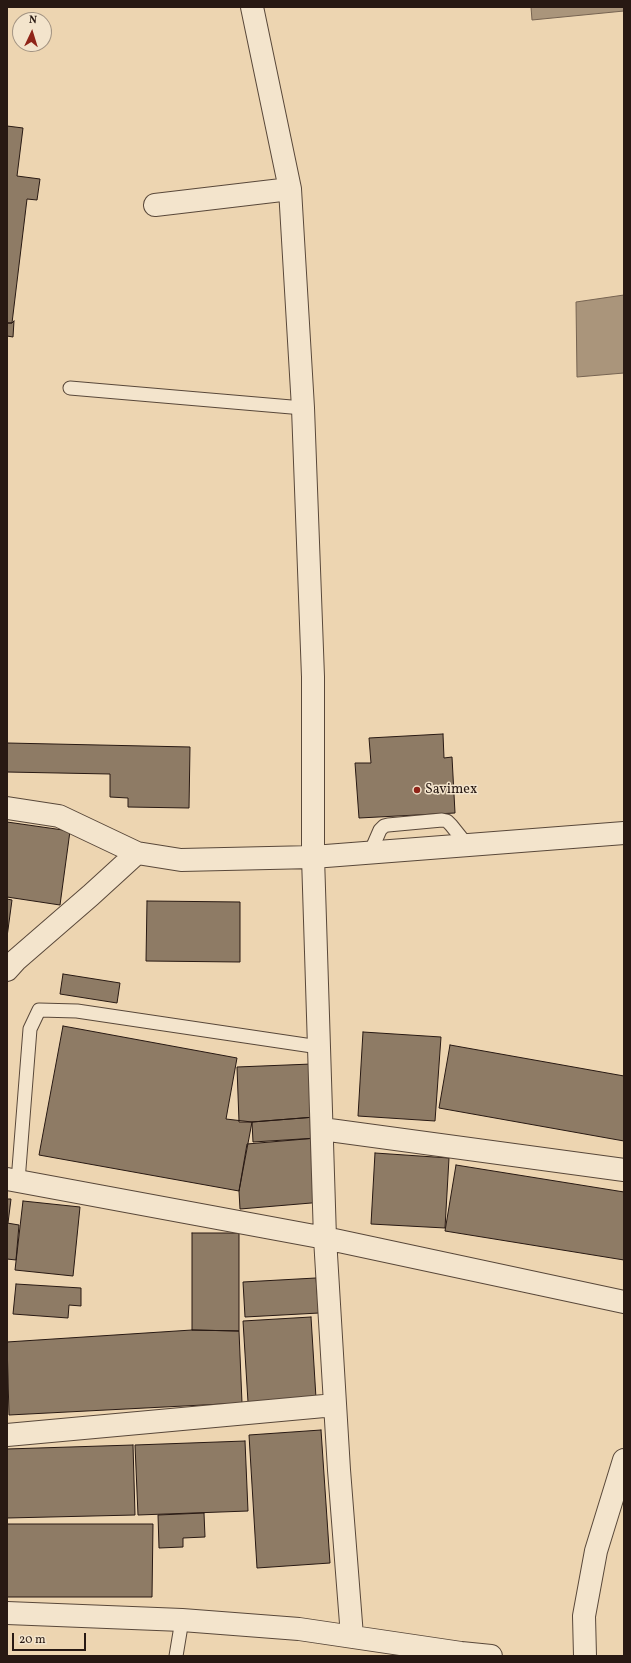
<!DOCTYPE html>
<style>
body{margin:0}
#map{position:relative;width:631px;height:1663px;overflow:hidden;background:#edd5b1;font-family:Vollkorn,serif}
canvas{display:block}
.frame{position:absolute;inset:0;border:8px solid #281913;pointer-events:none}
.north{position:absolute;left:12px;top:12px;width:40px;height:40px;box-sizing:border-box;background:#f3e4cc;border:1px solid #a29382;border-radius:50%;rotate:4deg;font-size:11px;font-weight:700;line-height:16px;text-align:center;color:#281913}
.north::after{content:'';display:block;margin:auto;width:14px;height:18px;background:#8f2418;clip-path:polygon(50% 0,100% 100%,50% 72%,0 100%)}
.scale{position:absolute;left:12px;top:1633px;width:74px;height:18px;box-sizing:border-box;border:2px solid #281913;border-top:0;padding-left:5px;font-size:12px;line-height:14px;white-space:nowrap;color:#281913;-webkit-text-stroke:3px #f3e4cc;paint-order:stroke}
</style>
<div id="map">
<canvas width="631" height="1663"></canvas>
<div class="frame"></div>
<div class="north">N</div>
<div class="scale">20 m</div>
</div>
<script>
const c = document.querySelector('canvas').getContext('2d');
c.lineJoin = 'round';
function fillPath(path, color) { c.fillStyle = color; c.fill(path, 'evenodd'); }
const shape = rows => new Path2D(rows.map(r => 'M' + r).join(''));
function stroke(path, color, width, dash) { c.strokeStyle = color; c.lineWidth = width; c.lineCap = dash ? 'butt' : 'round'; c.setLineDash(dash || []); c.stroke(path); }
function drawText(font, color, halo, rows, align = 'center') {
  c.font = font + ' Vollkorn,serif'; c.lineWidth = 3; c.setLineDash([]); c.textBaseline = 'middle'; c.strokeStyle = halo; c.fillStyle = color; for (const [text, x, y, turn = 0] of rows) {
    c.save(); c.translate(x, y); c.rotate((+turn || 0) * Math.PI / 180); c.textAlign = isNaN(turn) ? turn : align; if (halo) c.strokeText(text, 0, 0); c.fillText(text, 0, 0); c.restore();
  }
}
const water = shape([
 [531,7,624,7,624,11,532,20,531,7],
 [624,295,624,373,577,377,576,302,624,295]
]);
const building = shape([
 [7,126,23,128,17,176,40,179,37,200,27,199,12,323,7,323,7,126],
 [14,321,13,337,7,336,7,323,12,323,14,321],
 [443,734,444,758,452,757,455,813,359,818,355,763,371,763,369,738,443,734],
 [7,743,190,747,189,808,128,807,128,798,110,797,110,774,7,772,7,743],
 [7,822,70,831,60,905,7,897,7,822],
 [7,899,12,900,7,937,7,899],
 [147,901,240,902,240,962,146,961,147,901],
 [63,974,120,983,117,1003,60,994,63,974],
 [63,1026,237,1058,226,1119,252,1122,239,1191,39,1155,63,1026],
 [363,1032,441,1037,435,1121,358,1116,363,1032],
 [450,1045,624,1076,624,1141,439,1108,450,1045],
 [312,1064,315,1117,252,1122,239,1122,237,1067,312,1064],
 [315,1117,317,1138,253,1142,252,1122,315,1117],
 [317,1138,323,1202,240,1209,239,1191,247,1144,317,1138],
 [375,1153,449,1158,445,1228,371,1224,375,1153],
 [456,1165,624,1192,624,1260,445,1231,456,1165],
 [7,1199,11,1199,8,1223,7,1223,7,1199],
 [23,1201,80,1207,73,1276,15,1270,23,1201],
 [7,1223,19,1225,16,1260,7,1259,7,1223],
 [192,1233,239,1233,239,1331,192,1330,192,1233],
 [316,1278,319,1313,245,1317,243,1282,316,1278],
 [16,1284,81,1288,81,1306,69,1305,68,1318,13,1314,16,1284],
 [311,1317,316,1398,248,1402,243,1321,311,1317],
 [192,1330,239,1331,242,1403,9,1415,7,1342,192,1330],
 [321,1430,330,1563,257,1568,249,1435,321,1430],
 [245,1441,248,1511,138,1515,135,1445,245,1441],
 [133,1445,135,1515,7,1518,7,1449,133,1445],
 [204,1513,205,1537,183,1538,183,1547,159,1548,158,1515,204,1513],
 [7,1524,153,1524,152,1597,7,1597,7,1524]
]);
const lane = shape([
 [70,388,303,408],
 [370,853,380,830,384,826,388,825,442,820,447,821,451,825,467,845],
 [18,1181,30,1029,39,1010,77,1011,319,1047],
 [176,1656,182,1620]
]);
const street = shape([
 [252,7,290,189,303,408,313,677,313,857,325,1238,339,1470,352,1636],
 [155,205,290,189],
 [7,808,59,816,137,853,181,860,313,857,624,833],
 [7,970,16,960,91,895,137,853],
 [322,1129,624,1170],
 [7,1179,325,1238,624,1302],
 [7,1435,335,1405],
 [7,1613,182,1620,299,1629,461,1653,491,1656],
 [585,1656,584,1616,596,1551,624,1460]
]);
const markers = [
 [417,790,4,"#8f2418"]
];
const poiNames = [
 ["Savimex",425,790]
];
fillPath(water, '#aa957b');
stroke(water, '#766351', 1);
fillPath(building, '#8e7b65');
stroke(building, '#281913', 1);
stroke(lane, '#59483a', 15);
stroke(street, '#59483a', 24);
stroke(lane, '#f3e4cc', 13);
stroke(street, '#f3e4cc', 22);
for (const [x, y, r, color] of markers) { const dot = new Path2D(); dot.arc(x, y, r, 0, 2 * Math.PI); c.fillStyle = color; c.fill(dot); stroke(dot, '#f3e4cc', 1.5); }
drawText('14px', '#281913', '#f3e4cc', poiNames, 'left');
</script>
